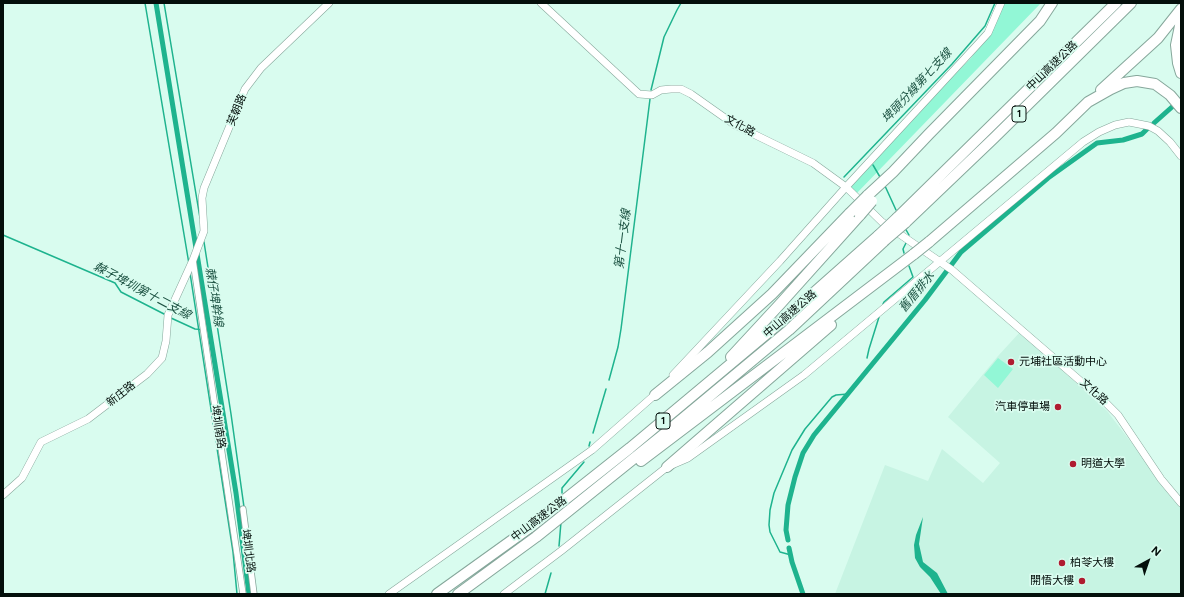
<!DOCTYPE html>
<meta charset="utf-8">
<style>
body{margin:0}
#map{position:relative;width:1184px;height:597px;overflow:hidden;background:#d9fcef;font-family:Figtree,sans-serif}
canvas{display:block}
.frame{position:absolute;inset:0;border:4px solid #040f0b;pointer-events:none}
.north{position:absolute;left:1128px;top:541px;width:40px;height:40px;-webkit-text-stroke:3px #d9fcef;paint-order:stroke;rotate:40deg;font-size:11px;font-weight:700;line-height:16px;text-align:center;color:#040f0b}
.north::after{content:'';display:block;margin:auto;width:14px;height:18px;background:#040f0b;clip-path:polygon(50% 0,100% 100%,50% 72%,0 100%)}
</style>
<div id="map">
<canvas width="1184" height="597"></canvas>
<div class="frame"></div>
<div class="north">N</div>
</div>
<script>
const c = document.querySelector('canvas').getContext('2d');
c.lineJoin = 'round';
function fillPath(path, color) { c.fillStyle = color; c.fill(path, 'evenodd'); }
const shape = rows => new Path2D(rows.map(r => 'M' + r).join(''));
function stroke(path, color, width, dash) { c.strokeStyle = color; c.lineWidth = width; c.lineCap = dash ? 'butt' : 'round'; c.setLineDash(dash || []); c.stroke(path); }
function drawText(font, color, halo, rows, align = 'center') {
  c.font = font + ' Figtree,"Noto Sans TC",sans-serif'; c.lineWidth = 3.5; c.setLineDash([]); c.textBaseline = 'middle'; c.strokeStyle = halo; c.fillStyle = color; for (const [text, x, y, turn = 0] of rows) {
    c.save(); c.translate(x, y); c.rotate((+turn || 0) * Math.PI / 180); c.textAlign = isNaN(turn) ? turn : align; if (halo) c.strokeText(text, 0, 0); c.fillText(text, 0, 0); c.restore();
  }
}
const built = shape([
 [1020,332,1107,411,1181,507,1181,594,835,594,885,465,928,481,942,449,983,483,1000,463,948,417,998,356]
]);
const green = shape([
 [1004,3,1041,3,856,194,849,187,919,111,971,58,985,39],
 [998,358,1013,369,998,388,984,375]
]);
const water = shape([
 [923,517,919,544,923,562,937,573,948,594,941,594,930,577,920,567,915,558,914,545,916,535]
]);
const stream = shape([
 [145,3,189,264],
 [164,3,200,218],
 [651,90,664,37,677,10,681,3],
 [873,165,880,177],
 [844,177,952,64,985,26,995,3],
 [885,186,896,210],
 [905,228,909,235],
 [3,235,115,283,121,292,166,315],
 [204,242,231,414,244,507],
 [904,253,903,249,906,243],
 [190,273,233,552,237,594],
 [883,304,884,302,913,277,909,266],
 [171,318,195,329,208,330],
 [867,358,869,349,879,317],
 [864,376,865,371],
 [609,380,618,347,621,329,650,99],
 [593,433,606,389],
 [589,446,590,442],
 [562,493,562,488,584,462],
 [559,546,561,522],
 [791,555,780,552,770,532,769,525,770,510,774,493,792,450,805,429,832,397,836,395,848,394],
 [545,594,551,573]
]);
const canal = shape([
 [156,3,236,493,249,594],
 [1154,123,1172,107],
 [788,540,786,530,788,505,795,477,803,453,814,435,925,300,961,252,1048,178,1097,143,1123,140,1142,134,1147,129],
 [789,548,792,562,803,594]
]);
const street = shape([
 [193,260,243,594],
 [243,509,254,594]
]);
const secondary = shape([
 [541,3,639,94,652,95,661,90,671,89,681,89,691,94,735,125,813,163,846,187,882,222,952,270,1107,404,1118,415,1161,479,1181,503],
 [673,375,780,261,846,187,978,44,988,33,1001,3],
 [3,495,22,478,41,442,88,419,147,374,162,358,166,341,168,315,193,260,204,231,202,198,204,188,245,89,261,68,329,3],
 [389,594,592,450,658,392],
 [504,594,561,551,667,467,688,458,804,375,1083,142,1099,132,1115,125,1129,122,1149,126,1158,131,1170,142,1181,156]
]);
const highway = shape([
 [1181,21,1176,45,1178,63,1181,73],
 [1101,90,1158,38,1181,9],
 [867,196,893,172,929,134,1040,21,1052,3],
 [897,218,1116,3],
 [905,223,994,138,1131,3],
 [929,242,1056,133,1088,102,1111,89,1124,83,1137,81,1155,84,1170,95,1181,108],
 [731,357,781,303,860,215],
 [655,395,708,352,772,294,850,213],
 [641,461,914,254],
 [667,467,831,325],
 [437,594,529,528,630,448,782,321,879,235],
 [458,594,536,537,663,435,789,330,884,241]
]);
const highwayBridge = shape([
 [850,213,867,196],
 [860,215,872,201],
 [879,235,897,218],
 [884,241,905,223],
 [914,254,929,242]
]);
const markers = [
 [1011,362,4,"#af1b30"],
 [1058,407,4,"#af1b30"],
 [1073,464,4,"#af1b30"],
 [1062,563,4,"#af1b30"],
 [1082,581,4,"#af1b30"]
];
const shields = [
 [1019,114,14],
 [663,421,14]
];
const shieldNames = [
 ["1",1019,114],
 ["1",663,421]
];
const streetNames = [
 ["中山高速公路",1052,66,-44],
 ["芙朝路",237,110,-68],
 ["文化路",740,126,28],
 ["中山高速公路",790,314,-41],
 ["文化路",1094,392,42],
 ["新庄路",121,394,-38],
 ["埤圳南路",218,427,81],
 ["中山高速公路",539,519,-37],
 ["埤圳北路",248,551,82]
];
const poiNames = [
 ["元埔社區活動中心",1019,362],
 ["汽車停車場",1050,407,"right"],
 ["明道大學",1081,464],
 ["柏苓大樓",1070,563],
 ["開悟大樓",1074,581,"right"]
];
const waterNames = [
 ["埤頭分線第七支線",917,86,-47],
 ["第十一支線",623,239,-83],
 ["棘子埤圳第十二支線",142,291,28],
 ["舊厝排水",917,292,-51],
 ["棘仔埤幹線",214,297,81]
];
fillPath(built, '#c7f4e3');
fillPath(green, '#92f7d6');
fillPath(water, '#1eb38e');
stroke(stream, '#1eb38e', 1.5);
stroke(canal, '#1eb38e', 5);
stroke(street, '#86a79b', 7);
stroke(secondary, '#86a79b', 8);
stroke(highway, '#86a79b', 12);
stroke(street, '#fff', 5.5);
stroke(secondary, '#fff', 7);
stroke(highway, '#fff', 10);
stroke(highwayBridge, '#86a79b', 12, []);
stroke(highwayBridge, '#fff', 10);
for (const [x, y, r, color] of markers) { const dot = new Path2D(); dot.arc(x, y, r, 0, 2 * Math.PI); c.fillStyle = color; c.fill(dot); stroke(dot, '#d9fcef', 1.5); }
for (const [x, y, w] of shields) { const box = new Path2D(); box.roundRect(x - w / 2, y - 8, w, 16, 3); c.fillStyle = '#d9fcef'; c.fill(box); stroke(box, '#040f0b', 1); }
drawText('bold 10px', '#040f0b', null, shieldNames);
drawText('11px', '#040f0b', '#d9fcef', streetNames);
drawText('11px', '#040f0b', '#d9fcef', poiNames, 'left');
drawText('italic 12px', '#1c5242', '#d9fcef', waterNames);
</script>
